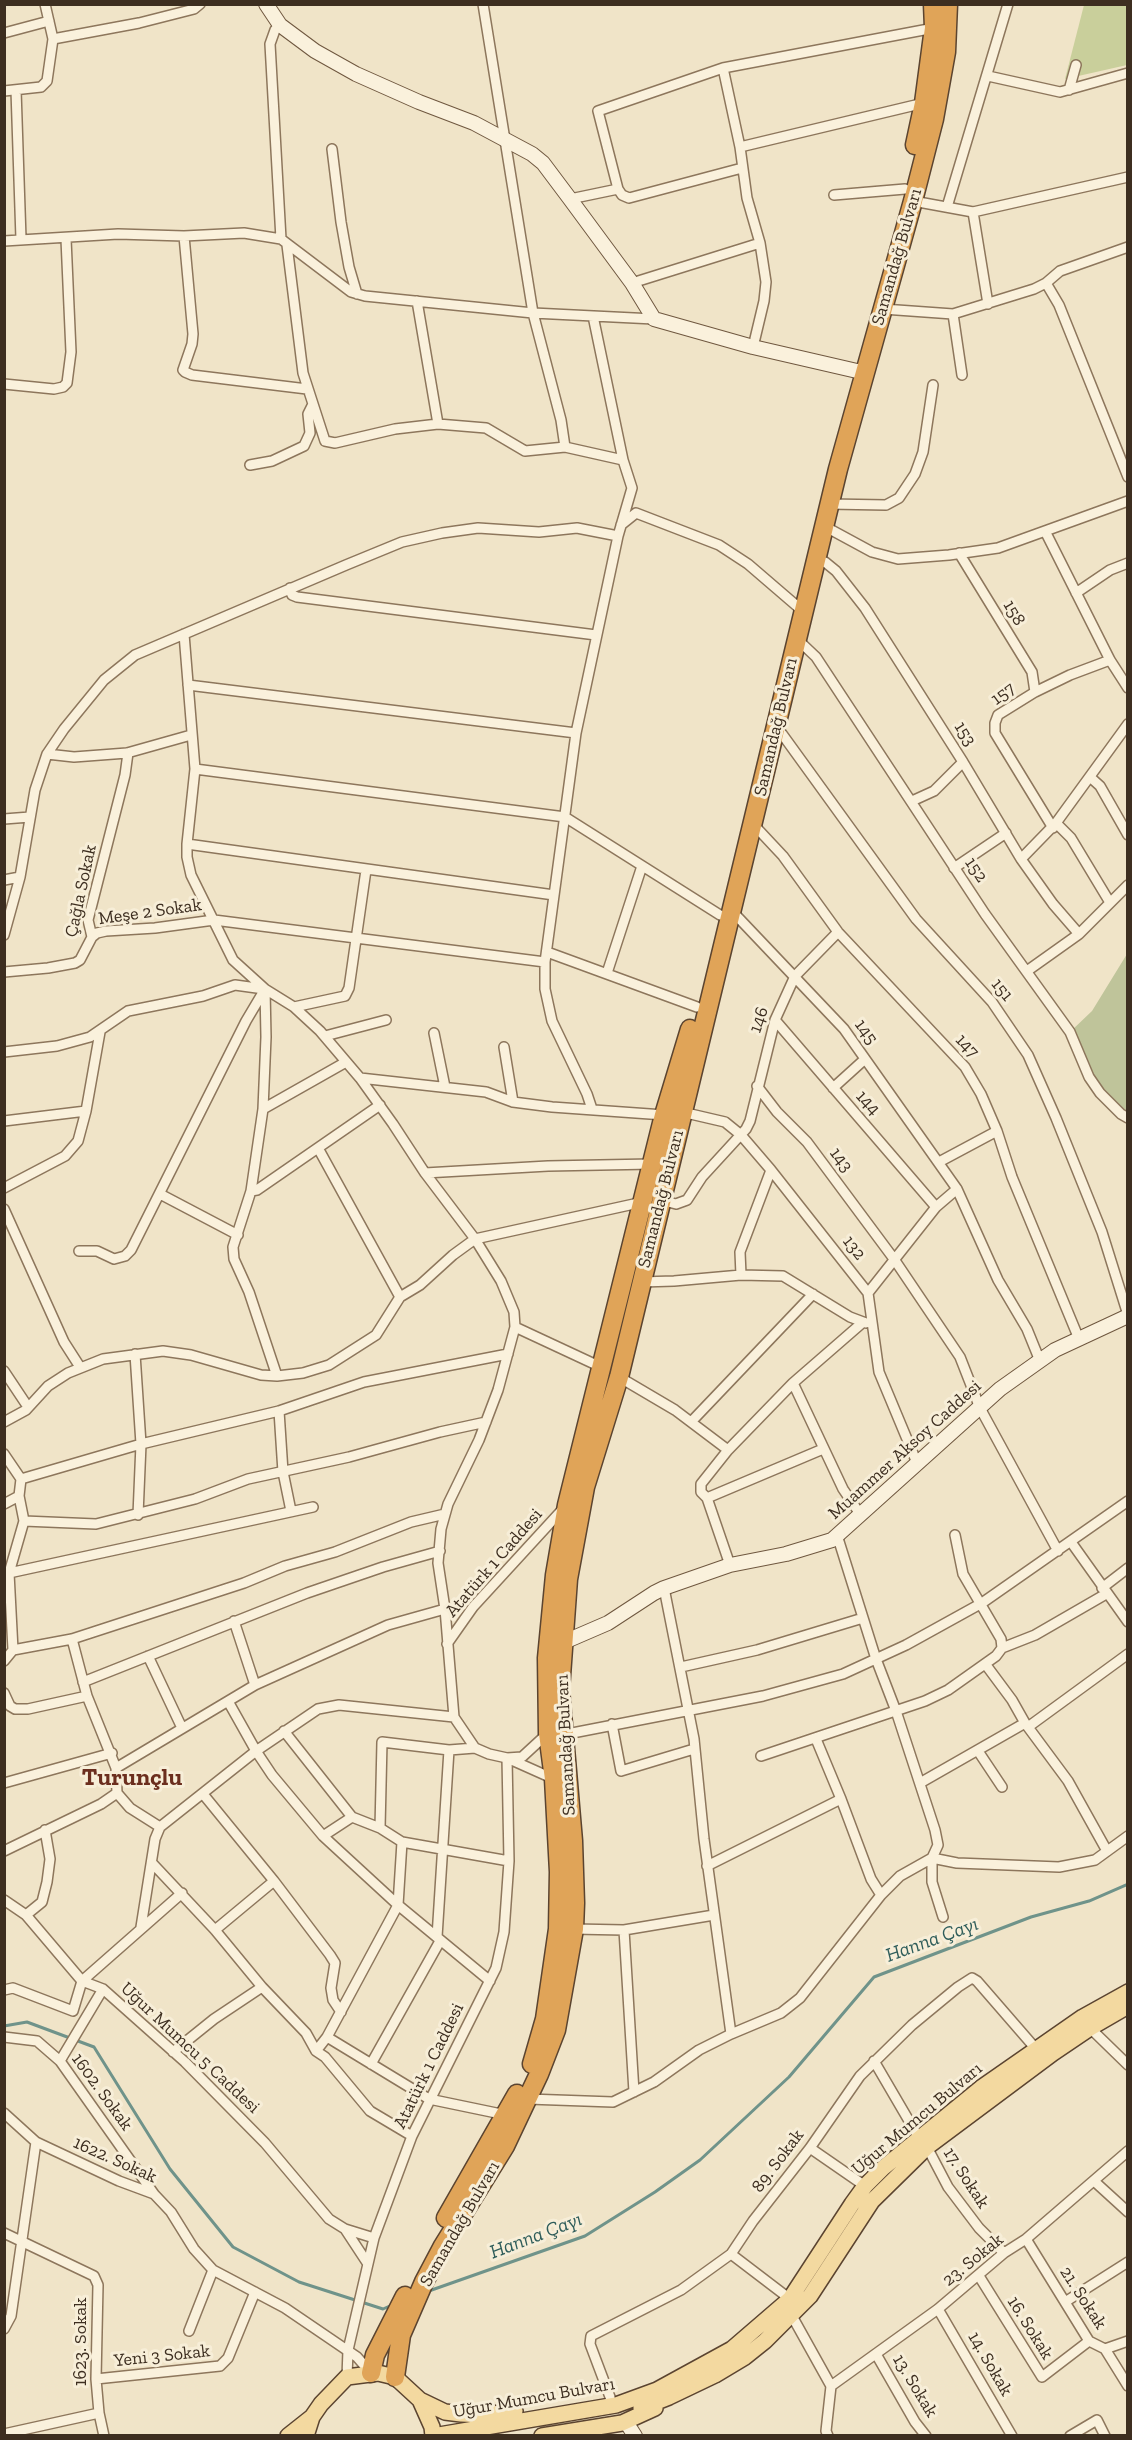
<!DOCTYPE html>
<meta charset="utf-8">
<style>
body{margin:0}
#map{position:relative;width:1132px;height:2440px;overflow:hidden;background:#f0e4c8;font-family:"Zilla Slab",serif}
canvas{display:block}
.frame{position:absolute;inset:0;border:6px solid #3d2e20;pointer-events:none}
</style>
<div id="map">
<canvas width="1132" height="2440"></canvas>
<div class="frame"></div>
</div>
<script>
const c = document.querySelector('canvas').getContext('2d');
c.lineJoin = 'round';
function fillPath(path, color) { c.fillStyle = color; c.fill(path, 'evenodd'); }
const shape = rows => new Path2D(rows.map(r => 'M' + r).join(''));
function stroke(path, color, width, dash) { c.strokeStyle = color; c.lineWidth = width; c.lineCap = dash ? 'butt' : 'round'; c.setLineDash(dash || []); c.stroke(path); }
function drawText(font, color, halo, rows, align = 'center') {
  c.font = font + ' "Zilla Slab",serif'; c.lineWidth = 6; c.setLineDash([]); c.textBaseline = 'middle'; c.strokeStyle = halo; c.fillStyle = color; for (const [text, x, y, turn = 0] of rows) {
    c.save(); c.translate(x, y); c.rotate((+turn || 0) * Math.PI / 180); c.textAlign = isNaN(turn) ? turn : align; if (halo) c.strokeText(text, 0, 0); c.fillText(text, 0, 0); c.restore();
  }
}
const green = shape([
 [1084,5,1127,5,1127,65,1065,79]
]);
const cemetery = shape([
 [1127,954,1127,1111,1100,1093,1070,1032,1092,1011]
]);
const stream = shape([
 [4,2026,27,2022,94,2047,170,2169,233,2247,299,2282,383,2309,392,2305],
 [426,2292,585,2236,655,2192,700,2160,789,2077,874,1977,1031,1917,1089,1901,1128,1884]
]);
const street = shape([
 [483,4,533,313,561,420,565,447],
 [280,25,275,30,270,44,281,239],
 [4,33,49,21],
 [53,39,139,23,194,9,200,4],
 [723,68,740,147,747,198,760,243,766,282,764,301,753,347],
 [988,76,1060,92,1128,73],
 [16,90,21,239],
 [1069,90,1076,65],
 [4,91,41,87,47,81,53,39,45,4],
 [740,147,924,103],
 [332,149,341,222,349,267,357,294],
 [742,168,629,198,622,195,618,189,598,111,723,68,934,28],
 [834,195,905,189],
 [570,199,618,189],
 [913,201,973,212,1128,177],
 [947,207,1008,4],
 [973,212,988,304],
 [184,236,193,334,192,344,183,370,185,372,192,375,307,389],
 [4,241,118,234,184,236,244,233,281,239,351,292,365,296,533,313,654,319],
 [287,245,303,373,325,441,335,443,395,429,438,424,486,428,525,451,565,447,623,460],
 [632,283,760,243],
 [1046,283,1059,305,1128,477],
 [417,301,438,424],
 [883,309,953,314,1034,289,1046,283,1060,271,1128,247],
 [953,314,962,375],
 [4,384,54,389,63,387,67,383,71,352,66,239],
 [250,465,272,461,304,446,310,433,308,414,313,404],
 [829,504,886,505,899,498,915,474,923,452,933,385],
 [621,525,636,513,719,545,748,564,798,607],
 [824,526,872,552,898,559,949,555,998,548,1128,501],
 [1045,531,1110,660,1128,688],
 [959,553,1032,672,1035,692],
 [815,562,825,562,836,571,865,608,963,762,1021,859,1053,904,1079,934],
 [290,588,292,595,297,597,596,635],
 [1076,593,1110,570,1128,563],
 [184,634,195,769,187,844,187,857,191,875,233,960,265,989,294,1007,320,1031,360,1078,393,1124,425,1173,475,1239,501,1281,514,1312,515,1327,498,1390,479,1440,448,1504,441,1529,438,1563,445,1609,454,1717,475,1748,489,1754,507,1758,522,1757,547,1734],
 [797,639,816,657,985,914,1070,1032,1089,1077,1100,1093,1121,1114,1128,1118],
 [188,685,576,733],
 [777,727,916,919,992,1002,1028,1055,1056,1118,1102,1232,1128,1315],
 [47,754,74,757,127,753,191,735],
 [195,769,565,817,720,915],
 [1090,777,1100,786,1128,835],
 [912,801,934,791,963,762],
 [4,819,30,817],
 [1056,823,1071,838,1109,901],
 [753,824,783,856,838,932,965,1067,981,1094,997,1131,1012,1177,1079,1339],
 [1053,828,995,733,995,723,998,715,1035,692,1070,675,1110,660],
 [187,844,554,895],
 [1021,859,1056,823,1128,724],
 [954,868,1006,833],
 [4,880,20,877],
 [731,910,844,1029,957,1189],
 [4,935,20,877,35,790,47,754,64,729,104,680,135,655,346,565,402,542,442,533,478,528,539,532,577,528,618,536],
 [92,937,97,933,106,931,155,928,214,920,545,962],
 [92,937,88,920,125,775,128,753],
 [547,952,697,1007],
 [1027,971,1079,934,1128,885],
 [4,972,48,968,75,963,80,960,92,937],
 [607,973,642,866],
 [265,989,266,1037,263,1109,251,1191,233,1247,234,1259,249,1292,277,1376],
 [294,1007,345,996,349,988,366,870],
 [775,1020,936,1207],
 [434,1033,445,1087],
 [325,1036,386,1020],
 [504,1047,513,1102],
 [4,1052,57,1046,90,1037,128,1011,203,996,235,985,264,989],
 [360,1078,486,1092,513,1102,552,1107,664,1115],
 [757,1086,777,1112,807,1142,894,1259,960,1357,980,1408,1058,1551],
 [833,1088,865,1059],
 [263,1109,346,1062],
 [592,1109,587,1094,552,1021,545,989,545,962,576,733,618,536,632,488,623,460,593,316],
 [682,1112,725,1122,741,1135,771,1170,868,1293,879,1372,917,1463],
 [4,1121,86,1111],
 [318,1148,400,1297],
 [939,1162,997,1131],
 [425,1173,548,1166,652,1164],
 [4,1188,65,1156,78,1141,86,1111,100,1032],
 [251,1191,257,1190,380,1105],
 [160,1194,238,1235],
 [660,1200,676,1204,687,1200,702,1177,746,1129,750,1121,775,1020,795,976,838,932],
 [4,1209,64,1342,80,1367],
 [79,1251,97,1251,114,1259,125,1256,131,1250,246,1021,265,989],
 [741,1275,740,1252,771,1170],
 [641,1282,674,1281,741,1275,783,1276,850,1317,866,1323],
 [868,1293,936,1207,957,1189,998,1280,1027,1329,1040,1361],
 [515,1327,603,1368],
 [135,1354,141,1444,138,1515],
 [4,1371,28,1407],
 [619,1377,675,1410,728,1450,793,1383,862,1323],
 [793,1383,843,1489,860,1514],
 [279,1411,283,1472,291,1511],
 [4,1422,26,1410,48,1386,68,1373,103,1359,163,1351,191,1355,261,1375,277,1376,303,1373,329,1365,376,1335,400,1297,420,1285,453,1255,475,1239,643,1202],
 [691,1422,813,1294],
 [4,1454,21,1479,19,1496,24,1521,9,1573,13,1650],
 [21,1479,141,1444,279,1411,364,1382,508,1354],
 [707,1498,701,1492,701,1484,728,1450],
 [4,1504,19,1496],
 [24,1521,96,1524,195,1499,248,1479,349,1457,440,1432,486,1422],
 [837,1535,876,1659,896,1711,935,1830,938,1845,932,1858,932,1882,943,1917],
 [1071,1542,1128,1622],
 [730,1565,707,1498,823,1449],
 [9,1573,313,1507],
 [664,1588,694,1739,704,1839,731,2034],
 [1102,1588,1128,1568],
 [234,1621,255,1685],
 [447,1644,473,1607,562,1510],
 [1002,1648,1035,1635,1106,1594],
 [148,1656,182,1728],
 [4,1661,13,1650,72,1639,244,1583,285,1566,335,1552,411,1522,445,1514],
 [986,1665,1012,1700,1025,1723,1068,1781,1107,1851],
 [681,1667,757,1650,863,1618],
 [83,1682,307,1593,383,1567,440,1551],
 [4,1693,10,1706,15,1709,28,1709,87,1696],
 [229,1703,256,1751,272,1775,323,1836,398,1905,490,1981],
 [612,1724,621,1771,694,1749],
 [1028,1727,1128,1654],
 [284,1731,352,1817,380,1828,402,1842,509,1861],
 [562,1735,763,1696,843,1674,906,1645,982,1603,1128,1501],
 [816,1739,841,1799,871,1879,881,1895],
 [978,1751,1002,1787],
 [761,1756,925,1701,948,1690,996,1656,1002,1648,1001,1639,963,1574,955,1535],
 [116,1768,255,1685,388,1625,445,1609],
 [4,1783,112,1753],
 [920,1783,1025,1723],
 [117,1793,130,1808,160,1827,155,1839,141,1927],
 [203,1794,274,1881,330,1955,335,1963,331,1988,333,2000,341,2012],
 [160,1827,256,1751,318,1709,339,1705,454,1717],
 [380,1828,382,1742,449,1750,475,1748],
 [323,1836,352,1817],
 [4,1851,101,1804,117,1793,116,1768,87,1696,72,1639],
 [153,1864,215,1930,262,1987,306,2033,316,2051,327,2037,429,2099,506,2115],
 [707,1866,841,1799],
 [4,1900,26,1915,82,1981,103,1989,185,2062,265,2143,329,2219,345,2229,374,2238],
 [26,1915,42,1902,47,1882,50,1859,45,1830],
 [574,1929,624,1930,714,1915],
 [215,1930,274,1881],
 [624,1930,634,2092],
 [437,1937,449,1750],
 [4,1990,13,1988,73,2011,82,1981,182,1893],
 [1090,2028,1128,2065],
 [4,2037,37,2041,60,2061,154,2194],
 [327,2037,398,1905,402,1842],
 [316,2051,325,2057,370,2111,412,2136],
 [173,2052,214,2019,262,1987],
 [60,2061,103,1989],
 [874,2061,919,2138],
 [371,2064,440,1941],
 [528,2099,613,2102,654,2082,699,2050,731,2034,781,2013,800,1998,881,1895,900,1876,932,1858,957,1863,1059,1867,1095,1860,1128,1836],
 [4,2113,36,2142,119,2181,154,2194,171,2212,194,2249,213,2270,285,2308,357,2357,371,2373],
 [927,2147,948,2187,979,2228,1004,2253],
 [810,2148,865,2186],
 [1094,2181,1128,2212],
 [345,2229,368,2264],
 [4,2233,94,2276,98,2285,96,2379,99,2413,104,2436],
 [1026,2239,1089,2341,1105,2349,1128,2341],
 [731,2254,790,2299],
 [979,2276,1042,2377,1089,2341],
 [1065,2302,1128,2262],
 [938,2309,1012,2436],
 [792,2316,831,2386,826,2431,828,2436],
 [4,2329,11,2316,36,2142],
 [189,2331,213,2270],
 [1105,2349,1128,2386],
 [876,2354,915,2422,926,2436],
 [347,2377,348,2350,374,2238,412,2136,496,1968,504,1932,509,1861,507,1758,554,1779],
 [96,2379,220,2366,228,2358,255,2292],
 [831,2386,938,2309,1004,2253,1026,2239,1128,2151],
 [610,2397,590,2344,591,2336,681,2290,731,2254,753,2221,810,2148,860,2076,912,2025,958,1987,972,1978,977,1981,1036,2049],
 [4,2434,99,2413],
 [1070,2436,1097,2420,1105,2436]
]);
const secondary = shape([
 [266,4,280,25,315,51,356,74,419,102,474,123,532,154,543,163,570,199,632,283,654,319,753,347,857,371],
 [564,1642,608,1623,654,1593,664,1588,730,1565,786,1554,832,1540,1000,1389,1055,1350,1128,1316],
 [626,2422,635,2436]
]);
const primary = shape([
 [420,2400,445,2412,461,2414,485,2415,515,2411],
 [641,2408,669,2397,715,2375,745,2357,765,2341,810,2296,872,2201,927,2147,1053,2053,1090,2028,1128,2006],
 [439,2435,616,2405,657,2390,732,2349,790,2299,852,2204,865,2186,883,2168,981,2088,1083,2017,1128,1992],
 [288,2436,312,2417],
 [306,2436,312,2417,321,2404,347,2377,378,2373,395,2377,420,2400,432,2427,433,2436],
 [542,2436,622,2423,655,2408]
]);
const highway = shape([
 [915,145,924,103,934,28,933,4],
 [532,2064,545,2019,558,1929,559,1872,554,1779,548,1733,547,1658,555,1575,567,1505,664,1115,690,1029],
 [446,2218,517,2094],
 [371,2373,375,2355,405,2296],
 [395,2377,401,2335,424,2282,443,2246,505,2146,539,2074,556,2030,574,1929,575,1903,573,1841,560,1690,568,1579,585,1487,619,1377,838,469,913,201,934,119,946,52,948,4]
]);
const streetNames = [
 ["Samandağ Bulvarı",897,257,-74],
 ["158",1014,613,59],
 ["157",1003,694,-37],
 ["Samandağ Bulvarı",776,727,-77],
 ["153",965,734,58],
 ["152",976,870,56],
 ["Çağla Sokak",81,891,-78],
 ["Meşe 2 Sokak",150,912,-8],
 ["151",1002,990,51],
 ["146",759,1020,-71],
 ["145",866,1032,54],
 ["147",967,1046,47],
 ["144",868,1103,48],
 ["143",841,1160,53],
 ["Samandağ Bulvarı",661,1199,-76],
 ["132",854,1248,52],
 ["Muammer Aksoy Caddesi",905,1450,-42],
 ["Atatürk 1 Caddesi",494,1563,-49],
 ["Samandağ Bulvarı",566,1745,-93],
 ["Uğur Mumcu 5 Caddesi",190,2048,43],
 ["Atatürk 1 Caddesi",429,2066,-64],
 ["1602. Sokak",102,2092,54],
 ["Uğur Mumcu Bulvarı",917,2119,-40],
 ["1622. Sokak",115,2160,24],
 ["89. Sokak",778,2161,-53],
 ["17. Sokak",966,2178,57],
 ["Samandağ Bulvarı",460,2224,-60],
 ["23. Sokak",973,2260,-39],
 ["21. Sokak",1083,2298,57],
 ["16. Sokak",1030,2328,58],
 ["1623. Sokak",81,2342,-90],
 ["Yeni 3 Sokak",162,2356,-6],
 ["14. Sokak",990,2364,60],
 ["13. Sokak",915,2386,59],
 ["Uğur Mumcu Bulvarı",534,2398,-10]
];
const waterNames = [
 ["Hanna Çayı",932,1940,-20],
 ["Hanna Çayı",536,2236,-21]
];
const districtNames = [
 ["Turunçlu",132,1778]
];
fillPath(green, '#c9cf9b');
fillPath(cemetery, '#bfc49a');
stroke(stream, '#6f938a', 3);
stroke(street, '#8d765c', 12);
stroke(secondary, '#6f573f', 16);
stroke(primary, '#5b4430', 18);
stroke(highway, '#5b4430', 21);
stroke(street, '#faf1dc', 9);
stroke(secondary, '#faf1dc', 14);
stroke(primary, '#f3d9a0', 15);
stroke(highway, '#e0a458', 18);
drawText('18px', '#3d2e20', '#f7eed8', streetNames);
drawText('italic 20px', '#2f5d5a', '#f7eed8', waterNames);
drawText('bold 24px', '#6b2e1e', '#f7eed8', districtNames);
</script>
